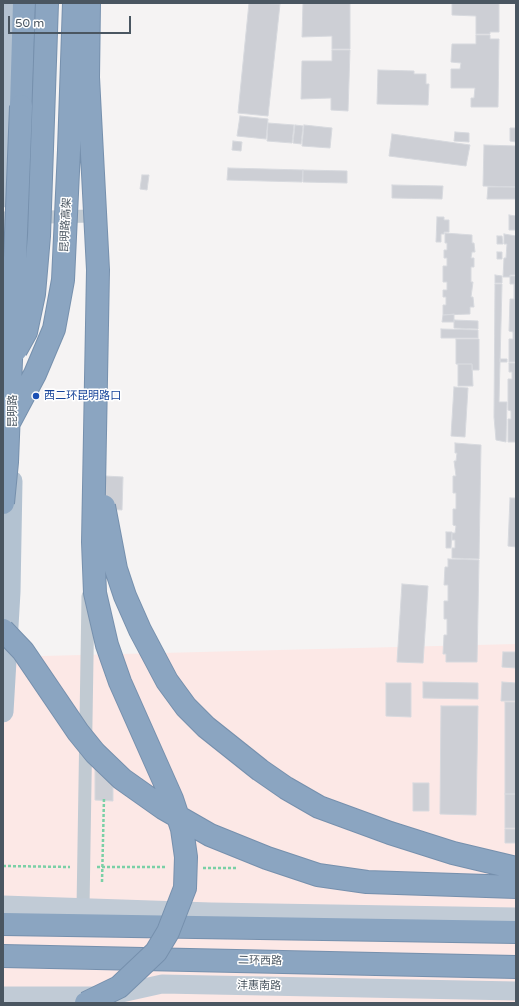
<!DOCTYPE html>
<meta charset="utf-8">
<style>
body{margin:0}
#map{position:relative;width:519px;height:1006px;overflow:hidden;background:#f5f3f3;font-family:"Varela Round",sans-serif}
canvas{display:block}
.frame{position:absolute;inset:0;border:4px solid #4a5661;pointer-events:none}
.scale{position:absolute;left:8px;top:16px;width:123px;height:18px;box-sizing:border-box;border:2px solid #4a5661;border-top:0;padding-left:5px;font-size:12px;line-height:14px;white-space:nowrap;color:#4a5661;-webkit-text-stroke:3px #fff;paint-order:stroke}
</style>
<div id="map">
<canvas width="519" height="1006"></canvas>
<div class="frame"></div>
<div class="scale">50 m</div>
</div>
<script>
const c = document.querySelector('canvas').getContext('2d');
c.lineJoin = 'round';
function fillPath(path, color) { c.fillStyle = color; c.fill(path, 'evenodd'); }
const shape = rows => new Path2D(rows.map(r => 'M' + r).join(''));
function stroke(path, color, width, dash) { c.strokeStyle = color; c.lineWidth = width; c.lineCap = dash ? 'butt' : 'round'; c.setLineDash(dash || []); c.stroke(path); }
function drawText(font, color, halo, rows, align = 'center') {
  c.font = font + ' "Varela Round","Noto Sans SC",sans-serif'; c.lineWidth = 3; c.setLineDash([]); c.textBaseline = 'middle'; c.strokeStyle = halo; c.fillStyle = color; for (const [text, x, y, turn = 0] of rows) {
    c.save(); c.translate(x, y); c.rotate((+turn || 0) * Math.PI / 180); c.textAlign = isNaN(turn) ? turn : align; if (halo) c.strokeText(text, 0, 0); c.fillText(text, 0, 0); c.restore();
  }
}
const medical = shape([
 [516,644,516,1003,3,1003,3,657]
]);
const building = shape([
 [249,3,280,4,268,116,238,113,249,3],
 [303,3,350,3,350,49,332,49,332,36,302,37,303,3],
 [452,3,502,3,499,3,499,32,490,32,490,34,476,34,476,16,452,15,452,3],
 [476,35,490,35,490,39,499,39,498,107,471,107,471,98,474,98,475,88,451,88,451,69,460,69,461,63,451,62,452,44,476,44,476,35],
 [332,50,350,50,348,111,331,110,331,98,301,99,302,61,332,61,332,50],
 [378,70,414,71,414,74,426,74,426,84,429,84,428,105,377,104,378,70],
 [240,116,268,119,266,139,237,136,240,116],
 [516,118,516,142,510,141,510,128,516,128,516,118],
 [268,123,294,125,292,143,267,141,268,123],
 [295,125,303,126,301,144,293,143,295,125],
 [304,125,332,128,330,148,302,146,304,125],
 [455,132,469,133,469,142,454,141,455,132],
 [392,134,470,145,466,166,389,156,392,134],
 [233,141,242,142,241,151,232,150,233,141],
 [484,145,516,146,516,187,483,186,484,145],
 [228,168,303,170,302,182,227,180,228,168],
 [303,170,347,171,347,183,303,182,303,170],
 [142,175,149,175,147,190,140,189,142,175],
 [392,185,443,186,442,199,392,198,392,185],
 [488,187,516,187,516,199,487,199,488,187],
 [509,215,516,216,516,230,509,230,509,215],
 [437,217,444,217,444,220,449,220,449,232,444,232,444,234,441,234,441,242,436,242,437,217],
 [445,233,472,235,472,243,474,243,475,252,472,252,471,258,474,258,474,267,471,267,471,282,473,282,471,297,473,297,474,307,470,307,470,314,443,315,443,305,446,305,446,297,443,297,443,290,447,290,447,282,443,282,443,266,447,266,447,258,444,258,444,250,447,250,447,243,445,243,445,233],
 [504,234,516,236,516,275,510,275,510,277,503,277,504,258,506,258,507,244,504,244,504,234],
 [497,236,502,236,503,244,497,244,497,236],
 [497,252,502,252,502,259,497,259,497,252],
 [495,275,502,276,502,283,495,283,495,275],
 [510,276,516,276,516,362,509,362,509,339,513,339,513,332,509,331,510,299,514,299,514,284,510,284,510,276],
 [495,284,502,284,499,402,507,402,506,442,496,440,494,417,495,284],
 [454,314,454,322,442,322,443,315,454,314],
 [454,320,478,321,478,329,454,328,454,320],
 [441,329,478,330,478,338,441,338,441,329],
 [456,339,479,339,479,370,472,370,472,364,456,364,456,339],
 [500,359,507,359,507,362,500,362,500,359],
 [509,363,516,363,516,442,508,442,508,419,511,419,511,411,508,410,508,379,512,379,512,372,509,372,509,363],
 [458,364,472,364,473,386,458,386,458,364],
 [454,387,468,388,465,437,451,436,454,387],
 [455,443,481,445,479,559,452,558,452,548,455,548,455,540,452,540,452,533,455,533,456,526,453,525,453,509,456,509,456,493,453,493,453,476,456,476,454,461,456,461,457,453,455,453,455,443],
 [105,476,123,477,122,510,105,509,105,476],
 [510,498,516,498,516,547,508,546,510,498],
 [446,532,452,532,451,548,446,548,446,532],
 [448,559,479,560,477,662,446,662,446,654,443,654,444,635,447,635,447,619,444,619,444,601,448,601,448,585,444,585,445,567,448,567,448,559],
 [402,584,428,586,423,663,397,662,402,584],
 [503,652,516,652,516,668,502,667,503,652],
 [423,682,478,683,478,699,423,698,423,682],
 [502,682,516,683,516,701,501,701,502,682],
 [386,683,411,683,411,717,386,716,386,683],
 [505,702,516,702,516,794,505,794,505,702],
 [441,706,478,706,476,815,440,814,441,706],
 [95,767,113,777,113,801,95,800,95,767],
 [413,783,429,783,429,811,413,811,413,783],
 [505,794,516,794,516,828,505,828,505,794],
 [505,829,516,829,516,843,505,843,505,829]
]);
const path = shape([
 [3,866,70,867],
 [97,867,166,867],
 [203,868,238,868],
 [102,882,104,798]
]);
const street = shape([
 [3,218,92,216],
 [83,908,88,596]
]);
const secondary = shape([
 [3,905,211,912,516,917],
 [3,996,108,996,162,984,516,991]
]);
const primary = shape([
 [3,197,10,3],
 [3,230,6,278],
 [3,712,10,592,12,481]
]);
const highway = shape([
 [21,106,24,3],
 [3,924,516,932],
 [3,956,516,967]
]);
const highwayBridge = shape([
 [16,350,26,332,34,294,39,236,47,3],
 [3,434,35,374,54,329,63,280,69,150,74,3],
 [3,503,7,462,21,106],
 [104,506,116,569,125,596,140,630,167,681,186,707,206,727,260,770,286,788,319,807,390,833,453,853,516,868],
 [3,630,23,651,78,732,95,753,122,779,163,808,210,835,267,858,318,875,367,882,516,887],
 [86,1003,119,987,156,952,168,932,185,888,186,857,182,829,172,799,120,682,107,645,95,593,93,542,98,270,88,77,89,3]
]);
const markers = [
 [36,396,4,"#1a4fb4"]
];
const streetNames = [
 ["昆明路高架",66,225,-87],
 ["昆明路",13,411,-90],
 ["二环西路",260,961,1],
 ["沣惠南路",259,986,1]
];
const transitNames = [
 ["西二环昆明路口",44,396]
];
fillPath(medical, '#fce8e6');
fillPath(building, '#cdcfd5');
stroke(building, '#d7d9de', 1);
stroke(highway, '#7690ad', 24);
stroke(path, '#7ad0a6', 2.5, [3, 2]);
stroke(street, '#c1cad2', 13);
stroke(secondary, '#c1cbd6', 19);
stroke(primary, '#b3c2d1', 21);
stroke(highway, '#8ba5c1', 22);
stroke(highwayBridge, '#7690ad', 24, []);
stroke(highwayBridge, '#8ba5c1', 22);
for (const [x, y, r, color] of markers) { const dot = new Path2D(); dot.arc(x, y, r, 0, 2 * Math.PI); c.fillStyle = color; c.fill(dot); stroke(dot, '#fff', 1.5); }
drawText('11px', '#4a5661', '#fff', streetNames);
drawText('11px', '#164399', '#fff', transitNames, 'left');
</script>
